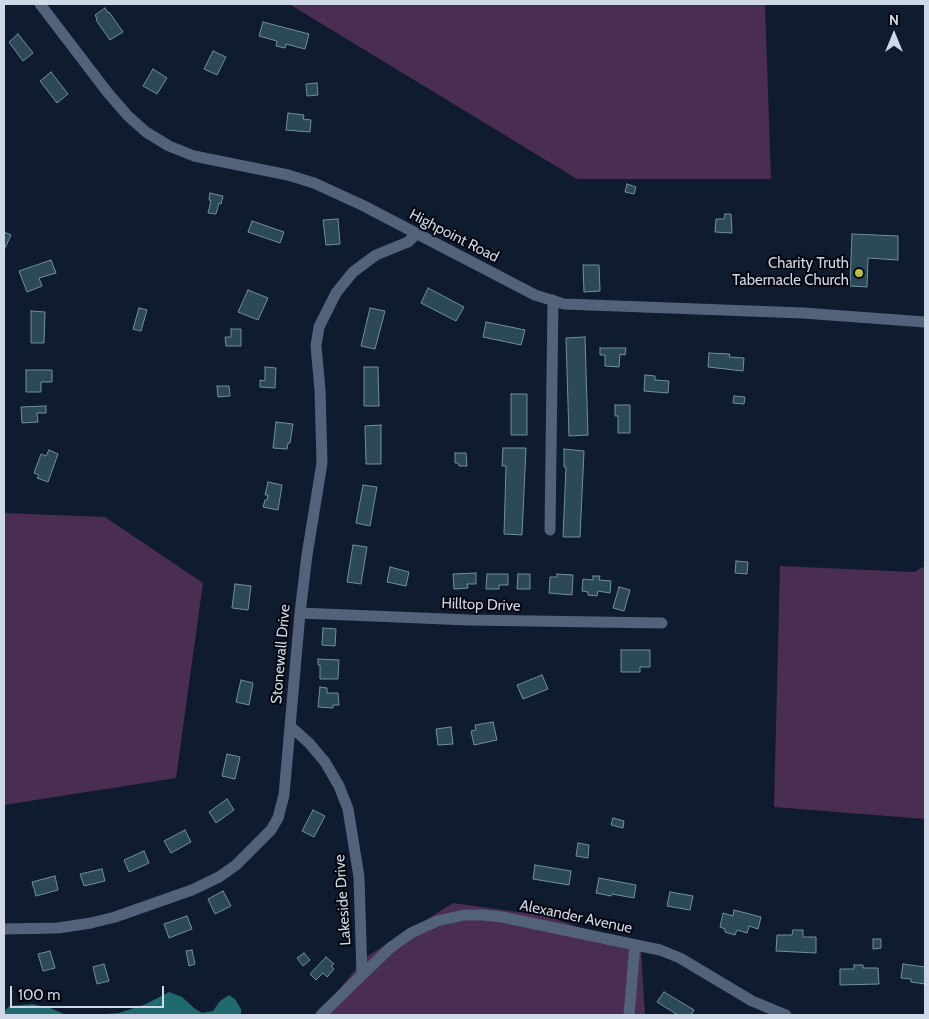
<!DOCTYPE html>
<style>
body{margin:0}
#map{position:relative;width:929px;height:1019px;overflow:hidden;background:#0f1b2f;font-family:Cabin,sans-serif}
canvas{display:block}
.frame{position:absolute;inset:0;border:5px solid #cfd8e6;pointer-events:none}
.north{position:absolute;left:869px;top:10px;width:50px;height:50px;-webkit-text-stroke:4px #03060e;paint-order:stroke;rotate:0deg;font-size:14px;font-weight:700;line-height:20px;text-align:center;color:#cfd8e6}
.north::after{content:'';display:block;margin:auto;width:18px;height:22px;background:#cfd8e6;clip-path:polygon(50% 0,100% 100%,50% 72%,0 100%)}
.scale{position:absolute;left:10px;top:986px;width:154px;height:22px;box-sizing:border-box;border:2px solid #cfd8e6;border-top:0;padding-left:6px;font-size:15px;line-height:18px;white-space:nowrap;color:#cfd8e6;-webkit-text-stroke:4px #03060e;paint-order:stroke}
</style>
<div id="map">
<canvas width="929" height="1019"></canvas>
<div class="frame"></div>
<div class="north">N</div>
<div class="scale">100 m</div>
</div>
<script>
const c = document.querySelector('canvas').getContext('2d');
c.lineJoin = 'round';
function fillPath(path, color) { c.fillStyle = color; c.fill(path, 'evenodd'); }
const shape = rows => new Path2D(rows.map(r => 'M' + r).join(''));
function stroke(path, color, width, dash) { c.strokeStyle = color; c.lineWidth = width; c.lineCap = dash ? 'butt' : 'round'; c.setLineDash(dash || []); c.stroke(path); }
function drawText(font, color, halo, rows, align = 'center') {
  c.font = font + ' Cabin,sans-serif'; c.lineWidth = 4; c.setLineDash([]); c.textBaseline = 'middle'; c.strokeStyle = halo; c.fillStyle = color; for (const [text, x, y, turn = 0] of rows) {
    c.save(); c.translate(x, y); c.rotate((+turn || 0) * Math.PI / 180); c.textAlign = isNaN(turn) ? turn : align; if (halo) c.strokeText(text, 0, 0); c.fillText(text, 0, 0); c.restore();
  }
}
const green = shape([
 [289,4,765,4,771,179,577,179],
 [4,513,105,517,203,583,176,778,4,805],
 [780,566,914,572,925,566,925,819,774,807],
 [453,903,547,916,641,949,645,1015,318,1015,366,957]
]);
const water = shape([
 [169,992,182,997,194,1008,202,1013,213,1011,220,1001,229,995,235,999,241,1009,241,1015,92,1015,119,1013,146,1004],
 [33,1004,50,1008,66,1015,4,1015,4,1012,9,1006]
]);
const building = shape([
 [105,8,108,13,109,12,123,32,110,40,96,20,97,19,95,15,105,8],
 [263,22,309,34,305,49,286,44,285,48,276,46,277,41,259,36,263,22],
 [18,34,33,53,23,61,9,42,18,34],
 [213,51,226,57,217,75,204,69,213,51],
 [153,69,167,78,157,94,143,86,153,69],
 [51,72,68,94,57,103,40,81,51,72],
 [317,83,318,95,307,96,306,84,317,83],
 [288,113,304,115,303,119,311,120,310,132,286,130,288,113],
 [627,184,636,187,634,194,625,192,627,184],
 [210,193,223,196,221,204,219,203,216,214,208,213,211,201,209,200,210,193],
 [725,214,731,214,732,233,715,232,716,219,724,219,725,214],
 [338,219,340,244,326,245,323,220,338,219],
 [252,221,284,232,280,243,248,232,252,221],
 [4,232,11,235,4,250,4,232],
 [852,234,898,236,898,260,868,258,867,287,850,286,852,234],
 [51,260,56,273,39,278,42,286,27,292,19,271,51,260],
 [583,265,599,265,600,291,584,292,583,265],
 [428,288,464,307,456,321,421,303,428,288],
 [248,290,268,298,258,320,238,312,248,290],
 [139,308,147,310,141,331,133,329,139,308],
 [370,308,385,311,375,349,361,346,370,308],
 [31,311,45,312,44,343,31,343,31,311],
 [486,322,525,330,521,345,483,337,486,322],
 [231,329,241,329,241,346,226,346,225,337,231,337,231,329],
 [585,337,588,435,569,436,566,338,585,337],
 [600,348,626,348,625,355,620,354,619,367,605,366,605,355,600,355,600,348],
 [709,353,730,354,729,357,744,358,743,371,708,367,709,353],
 [265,367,276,368,275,388,260,387,260,380,265,381,265,367],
 [364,367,378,367,379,406,364,406,364,367],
 [26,370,52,370,52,382,41,382,41,392,26,392,26,370],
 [645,375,655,376,655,380,669,381,668,393,644,391,645,375],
 [217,386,229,386,230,396,218,397,217,386],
 [511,394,527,394,527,435,511,435,511,394],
 [734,396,745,397,744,404,733,403,734,396],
 [615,405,630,405,630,433,618,433,618,416,615,416,615,405],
 [46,406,46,413,37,413,38,422,22,423,21,407,46,406],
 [276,422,293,424,290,443,288,443,287,449,273,448,276,422],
 [381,425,381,464,366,464,365,426,381,425],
 [503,448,526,448,522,535,504,534,506,466,502,466,503,448],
 [564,449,584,451,580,537,563,537,566,467,564,467,564,449],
 [49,450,58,454,48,482,37,478,39,475,34,473,41,454,46,456,49,450],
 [455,453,466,453,467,466,459,466,458,463,455,463,455,453],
 [268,482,282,485,278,510,263,507,265,500,267,500,268,495,265,495,268,482],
 [363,485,377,487,370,526,356,523,363,485],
 [353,545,367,547,361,584,347,582,353,545],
 [736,561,748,562,747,574,735,573,736,561],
 [390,567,409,572,406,586,387,582,390,567],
 [476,573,476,584,467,584,468,588,454,589,453,574,476,573],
 [487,574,508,574,508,585,499,585,499,589,486,589,487,574],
 [518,574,530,574,530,589,517,589,518,574],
 [557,574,573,575,572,595,549,593,550,577,557,577,557,574],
 [593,576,600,576,599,580,611,581,610,593,598,591,597,596,588,595,588,592,582,591,583,579,593,580,593,576],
 [235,584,251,586,248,610,232,608,235,584],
 [619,587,630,590,624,611,613,608,619,587],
 [323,628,336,629,335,646,322,645,323,628],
 [621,650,650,650,650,667,640,667,640,672,621,672,621,650],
 [318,659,339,660,338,679,320,679,320,665,318,665,318,659],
 [542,675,548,689,523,699,517,685,542,675],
 [241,680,253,683,249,705,236,702,241,680],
 [320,687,327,688,327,693,338,693,339,705,333,705,333,708,318,707,320,687],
 [493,722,497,740,474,745,471,731,476,730,475,725,493,722],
 [451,727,453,744,438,745,436,729,451,727],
 [227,754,240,757,235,779,222,776,227,754],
 [227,799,234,810,216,823,209,812,227,799],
 [313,810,325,816,314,837,302,831,313,810],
 [613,818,624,821,623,828,611,825,613,818],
 [185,830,191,842,171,853,164,841,185,830],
 [578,843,589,845,588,858,576,856,578,843],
 [144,851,149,863,129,872,124,860,144,851],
 [535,865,571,871,569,885,533,879,535,865],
 [102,869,105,881,84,886,80,874,102,869],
 [55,876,58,890,36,896,32,882,55,876],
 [599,878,636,885,634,898,612,894,611,896,596,893,599,878],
 [223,891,231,906,215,914,208,899,223,891],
 [670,892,693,896,690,910,667,906,670,892],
 [734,910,761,917,758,929,749,926,747,933,737,930,735,935,725,932,725,929,720,927,723,913,733,916,734,910],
 [187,916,192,929,169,938,164,924,187,916],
 [793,930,803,930,803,937,816,937,816,953,776,951,777,935,792,935,793,930],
 [873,939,881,939,881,948,873,949,873,939],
 [192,950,195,964,189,966,186,951,192,950],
 [50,951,55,968,43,971,38,954,50,951],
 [304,953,310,960,303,966,297,958,304,953],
 [326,957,334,964,331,966,334,969,327,977,323,973,316,980,310,974,326,957],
 [104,964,109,981,97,984,93,967,104,964],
 [903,964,925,967,925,984,911,982,911,979,901,978,903,964],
 [854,965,863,965,863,968,878,968,879,984,840,985,840,969,854,969,854,965],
 [664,992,694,1010,691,1015,678,1015,657,1002,664,992]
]);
const minor = shape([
 [40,4,108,93,128,116,146,132,169,146,194,156,288,175,314,183,362,205,535,295,564,304,803,313,925,322],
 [550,530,553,300],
 [300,613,469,620,662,623],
 [290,726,309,743,325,762,339,786,348,809,359,877,362,975,321,1015],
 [4,929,58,928,91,923,115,917,192,890,219,877,236,865,271,830,278,818,284,795,300,613,307,555,322,463,320,390,316,346,319,327,336,293,353,272,376,255,408,242,417,233],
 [362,975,390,948,411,933,437,921,464,915,483,915,502,917,660,950,680,958,752,1001,786,1015],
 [629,1015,635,945]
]);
const markers = [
 [859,273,5,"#bbc045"]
];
const streetNames = [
 ["Highpoint Road",454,236,27],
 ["Hilltop Drive",481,605,2],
 ["Stonewall Drive",281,654,-85],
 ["Lakeside Drive",343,900,-94],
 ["Alexander Avenue",576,917,12]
];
const poiNames = [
 ["Charity Truth",849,264],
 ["Tabernacle Church",849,281]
];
fillPath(green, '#4a2d52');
fillPath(water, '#1f6a6e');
fillPath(building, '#2b4957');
stroke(building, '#7090a0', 1);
stroke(minor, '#53627b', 11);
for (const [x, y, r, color] of markers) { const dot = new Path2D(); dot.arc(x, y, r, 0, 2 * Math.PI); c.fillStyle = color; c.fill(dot); stroke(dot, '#03060e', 2); }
drawText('15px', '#cfd8e6', '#03060e', streetNames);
drawText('15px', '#cfd8e6', '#03060e', poiNames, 'right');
</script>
